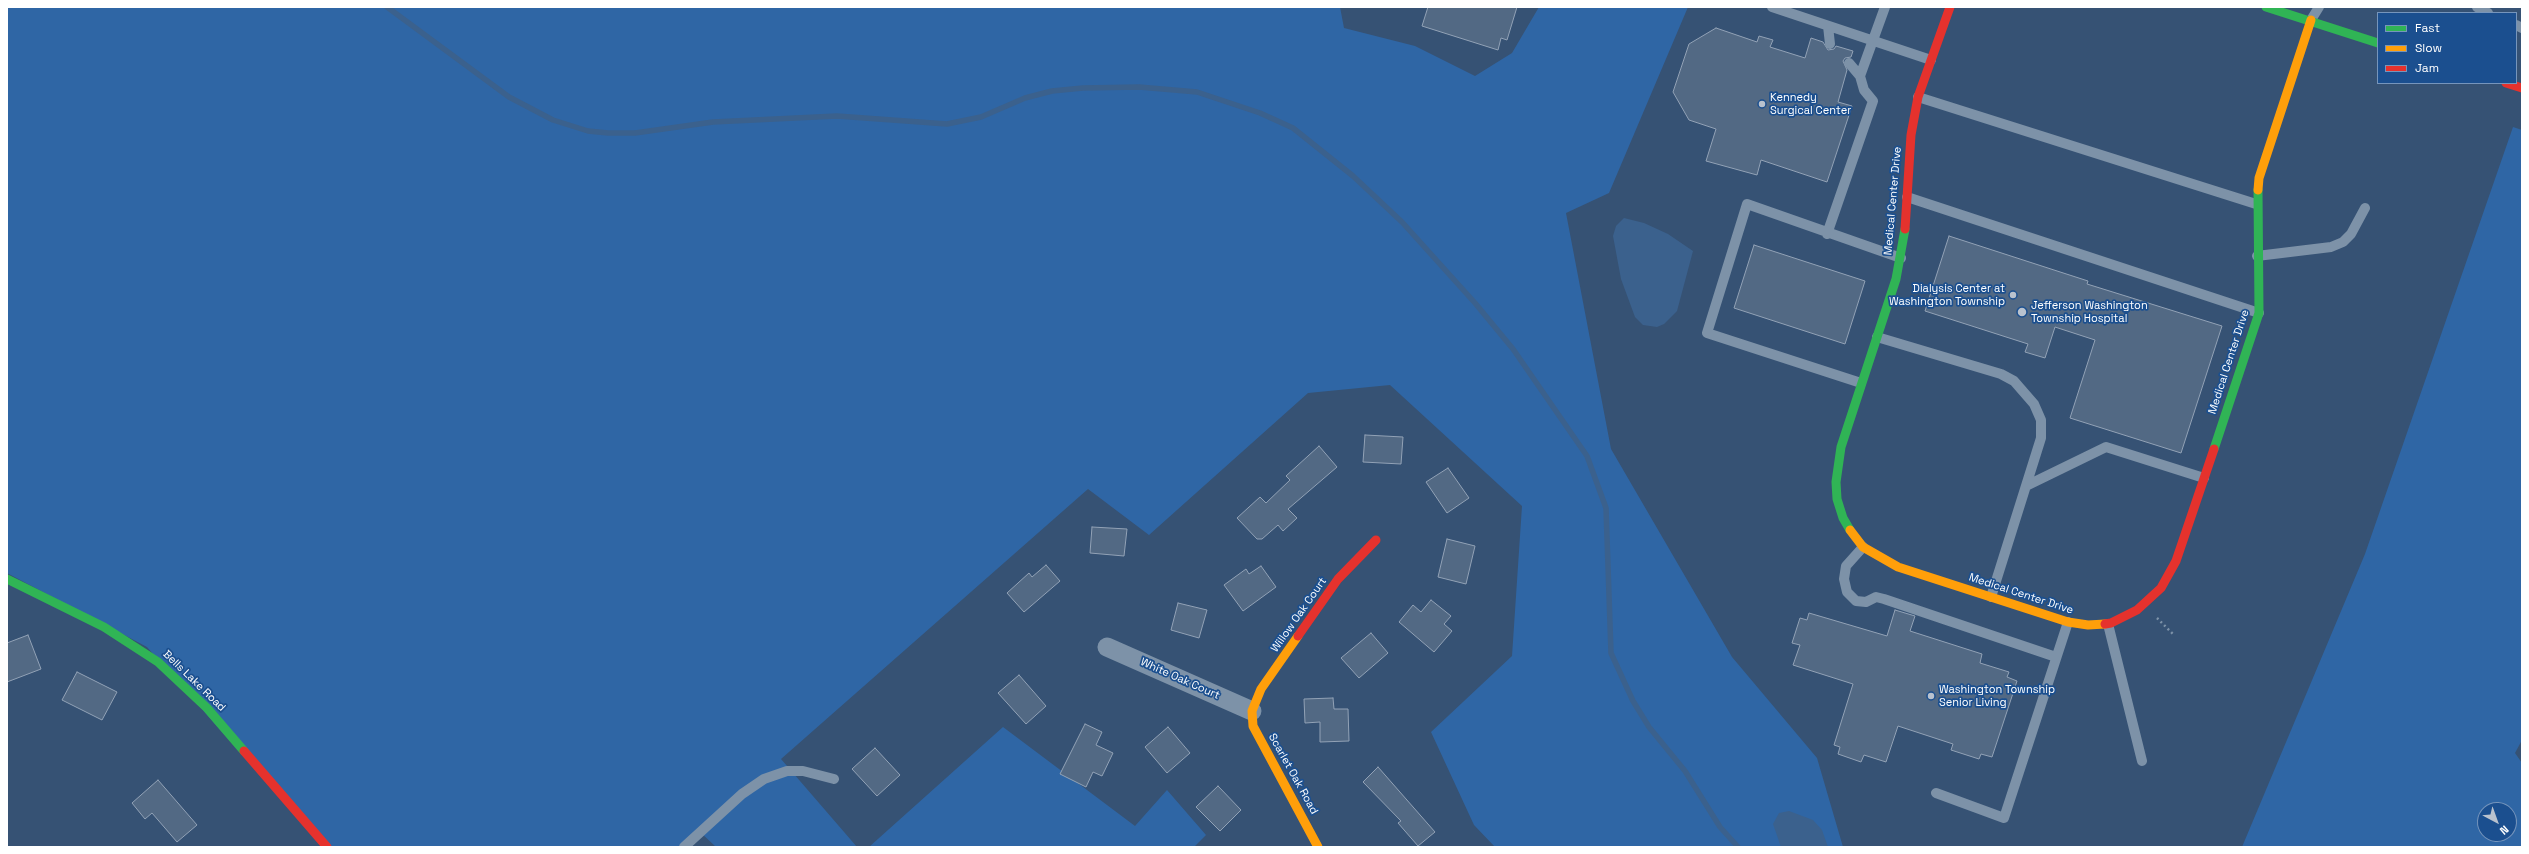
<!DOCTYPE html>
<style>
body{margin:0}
#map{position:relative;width:2529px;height:854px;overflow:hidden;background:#365274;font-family:"Space Grotesk",sans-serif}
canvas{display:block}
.frame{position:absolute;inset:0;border:8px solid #fff;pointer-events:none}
.legend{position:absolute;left:2377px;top:12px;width:140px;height:72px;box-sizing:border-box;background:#1b4f8f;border:1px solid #7695bc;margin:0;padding:5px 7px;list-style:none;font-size:12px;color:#fff}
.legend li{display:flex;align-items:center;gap:8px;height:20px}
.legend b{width:20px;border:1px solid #7695bc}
.north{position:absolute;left:2477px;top:802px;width:40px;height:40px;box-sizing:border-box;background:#1b4f8f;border:1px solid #7695bc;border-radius:50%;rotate:139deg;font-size:11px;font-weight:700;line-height:16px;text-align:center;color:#fff}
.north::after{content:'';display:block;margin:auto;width:14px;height:18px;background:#b9c2ce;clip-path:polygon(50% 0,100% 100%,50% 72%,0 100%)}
</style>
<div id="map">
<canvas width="2529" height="854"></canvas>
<div class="frame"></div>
<ul class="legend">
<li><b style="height:5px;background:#30b455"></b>Fast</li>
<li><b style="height:5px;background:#ff9f0a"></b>Slow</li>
<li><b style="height:5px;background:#e5322d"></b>Jam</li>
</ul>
<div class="north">N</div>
</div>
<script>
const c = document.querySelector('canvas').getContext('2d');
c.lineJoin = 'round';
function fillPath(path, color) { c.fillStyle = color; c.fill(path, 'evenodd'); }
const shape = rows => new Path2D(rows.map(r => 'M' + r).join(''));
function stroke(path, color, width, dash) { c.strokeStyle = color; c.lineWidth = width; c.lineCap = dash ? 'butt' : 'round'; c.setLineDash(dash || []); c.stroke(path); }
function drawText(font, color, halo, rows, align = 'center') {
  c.font = font + ' "Space Grotesk",sans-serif'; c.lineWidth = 3.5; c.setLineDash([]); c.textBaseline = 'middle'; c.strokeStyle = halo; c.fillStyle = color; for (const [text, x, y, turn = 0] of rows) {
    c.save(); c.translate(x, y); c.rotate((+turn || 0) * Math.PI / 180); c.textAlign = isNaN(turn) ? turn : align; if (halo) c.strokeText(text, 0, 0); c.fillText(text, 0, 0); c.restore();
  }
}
const green = shape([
 [7,7,1340,7,1344,28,1415,46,1475,76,1512,53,1539,7,1688,7,1609,193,1566,213,1611,449,1732,657,1817,758,1843,847,1495,847,1474,825,1431,732,1512,656,1522,506,1390,385,1308,393,1149,535,1088,489,781,759,857,847,716,847,699,831,681,847,324,847,147,647,7,573],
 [2513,127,2522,130,2522,740,2515,753,2522,763,2522,847,2242,847,2365,554],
 [2485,810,2509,810,2509,834,2485,834],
 [1003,727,1135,826,1167,790,1206,835,1194,847,869,847]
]);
const water = shape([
 [1624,218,1644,223,1668,234,1693,251,1677,311,1664,324,1657,327,1643,325,1635,317,1621,279,1613,236,1616,226],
 [1789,811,1813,820,1822,830,1828,847,1781,847,1773,824,1779,813]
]);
const stream = shape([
 [387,7,509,97,553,120,588,131,608,133,635,133,713,122,837,116,947,124,981,117,1025,98,1052,91,1083,88,1139,87,1197,92,1260,113,1293,128,1353,176,1402,222,1475,303,1513,349,1587,456,1606,508,1611,653,1633,701,1649,727,1685,771,1720,827,1738,847]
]);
const building = shape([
 [1428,7,1517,7,1507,40,1501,38,1498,50,1422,26,1428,7],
 [1716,28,1757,42,1759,36,1773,40,1770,47,1805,58,1811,38,1823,42,1828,50,1834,49,1836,46,1853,51,1851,57,1845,58,1843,61,1847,70,1838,102,1852,106,1827,182,1761,160,1757,175,1706,161,1716,129,1689,120,1673,92,1689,44,1716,28],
 [1949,236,2088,281,2087,284,2222,326,2181,453,2070,418,2095,340,2055,327,2045,358,2025,352,2028,344,1925,311,1949,236],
 [1754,245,1865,281,1845,344,1734,308,1754,245],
 [1365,435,1403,437,1401,464,1363,462,1365,435],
 [1319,446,1337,467,1288,509,1297,518,1283,531,1278,525,1262,539,1257,539,1237,518,1260,497,1266,503,1290,480,1286,476,1319,446],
 [1448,468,1469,498,1447,513,1426,482,1448,468],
 [1092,527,1127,529,1124,556,1090,553,1092,527],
 [1447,539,1475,546,1466,584,1438,577,1447,539],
 [1046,565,1060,581,1024,612,1007,593,1029,573,1032,577,1046,565],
 [1261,566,1276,587,1243,611,1224,585,1246,569,1249,574,1261,566],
 [1431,600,1451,616,1444,624,1452,631,1434,652,1399,622,1413,605,1421,612,1431,600],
 [1178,603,1207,610,1199,638,1171,630,1178,603],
 [1895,610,1915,616,1910,631,1982,654,1980,663,2009,672,2007,677,2017,681,1992,757,1981,754,1979,759,1951,750,1953,744,1898,726,1886,762,1864,755,1861,762,1838,754,1840,747,1834,745,1853,684,1793,665,1800,645,1792,643,1800,618,1807,620,1809,613,1887,636,1895,610],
 [1371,633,1388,653,1359,678,1341,658,1371,633],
 [28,635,41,669,7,682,7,643,28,635],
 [77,672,117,692,102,720,62,700,77,672],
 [1019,675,1046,706,1026,724,998,693,1019,675],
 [1333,698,1334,709,1348,709,1349,741,1320,742,1320,722,1305,723,1304,699,1333,698],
 [1085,724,1102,732,1096,745,1113,753,1102,776,1093,772,1086,787,1060,774,1085,724],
 [1168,727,1190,753,1167,773,1145,747,1168,727],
 [875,748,900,775,877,796,852,769,875,748],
 [1378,767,1435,832,1418,846,1398,823,1401,821,1363,782,1378,767],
 [158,780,197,825,177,842,152,813,145,819,132,803,158,780],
 [1218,786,1241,810,1220,831,1196,807,1218,786]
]);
const path = shape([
 [2157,618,2173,634]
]);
const lane = shape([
 [1772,7,1931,60],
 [2477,7,2488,13],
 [2311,20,2319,7],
 [2516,25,2522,28],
 [1828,26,1830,44],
 [1849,63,1860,76],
 [1918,97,2256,204],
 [1907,197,2259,313],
 [1827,234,1873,101,1864,90,1860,76,1885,7],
 [2257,256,2331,247,2343,242,2351,234,2365,208],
 [1877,337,2001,374,2014,381,2034,404,2041,420,2041,438,1991,597],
 [1861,383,1707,333,1747,204,1901,258],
 [2028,485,2106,447,2204,478],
 [1863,547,1846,566,1844,579,1847,592,1856,601,1866,602,1876,597,1884,599,2056,657],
 [2108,624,2142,761],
 [1936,793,2004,818,2068,622],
 [684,847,742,794,764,779,787,771,803,771,834,779]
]);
const street = shape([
 [1107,647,1252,711]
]);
const fast = shape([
 [2266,7,2378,43],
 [2214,449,2259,313,2258,190],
 [1850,530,1843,518,1837,499,1836,482,1841,447,1896,279,1905,229],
 [7,579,104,627,158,662,207,708,244,751]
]);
const slow = shape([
 [2258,190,2259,178,2311,20],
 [1850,530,1863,547,1898,567,2068,622,2088,625,2105,624],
 [1298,636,1261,689,1252,711,1253,726,1318,847]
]);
const jam = shape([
 [2506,83,2522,88],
 [1905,229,1911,135,1918,97,1950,7],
 [2105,624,2111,623,2137,610,2161,588,2176,561,2214,449],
 [1298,636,1338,579,1376,540],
 [244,751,327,847]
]);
const markers = [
 [1762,104,4,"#b9c2ce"],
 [2013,295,4,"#b9c2ce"],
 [2022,312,5,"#b9c2ce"],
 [1931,696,4,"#b9c2ce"]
];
const poiNames = [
 ["Kennedy",1770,98],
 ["Surgical Center",1770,111],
 ["Dialysis Center at",2005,289,"right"],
 ["Washington Township",2005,302,"right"],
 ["Jefferson Washington",2031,306],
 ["Township Hospital",2031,319],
 ["Washington Township",1939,690],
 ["Senior Living",1939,703]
];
const streetNames = [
 ["Medical Center Drive",1893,201,-85],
 ["Medical Center Drive",2229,362,-72],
 ["Medical Center Drive",2021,594,18],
 ["Willow Oak Court",1299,615,-55],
 ["White Oak Court",1180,679,24],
 ["Bells Lake Road",194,681,44],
 ["Scarlet Oak Road",1293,774,61]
];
fillPath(green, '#2f66a5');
fillPath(water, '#3b618d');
stroke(stream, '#3b618d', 5.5);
fillPath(building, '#526984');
stroke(building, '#92a2b6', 1);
stroke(path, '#7d92a8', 2.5, [2, 3]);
stroke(lane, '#7d92a8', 10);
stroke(street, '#7d92a8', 19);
stroke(fast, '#30b455', 9);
stroke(slow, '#ff9f0a', 9);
stroke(jam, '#e5322d', 9);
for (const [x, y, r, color] of markers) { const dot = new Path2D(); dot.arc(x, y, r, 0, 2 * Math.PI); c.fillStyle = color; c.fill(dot); stroke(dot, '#1b4f8f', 1.5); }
drawText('11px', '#fff', '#1b4f8f', poiNames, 'left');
drawText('11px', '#fff', '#1b4f8f', streetNames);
</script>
